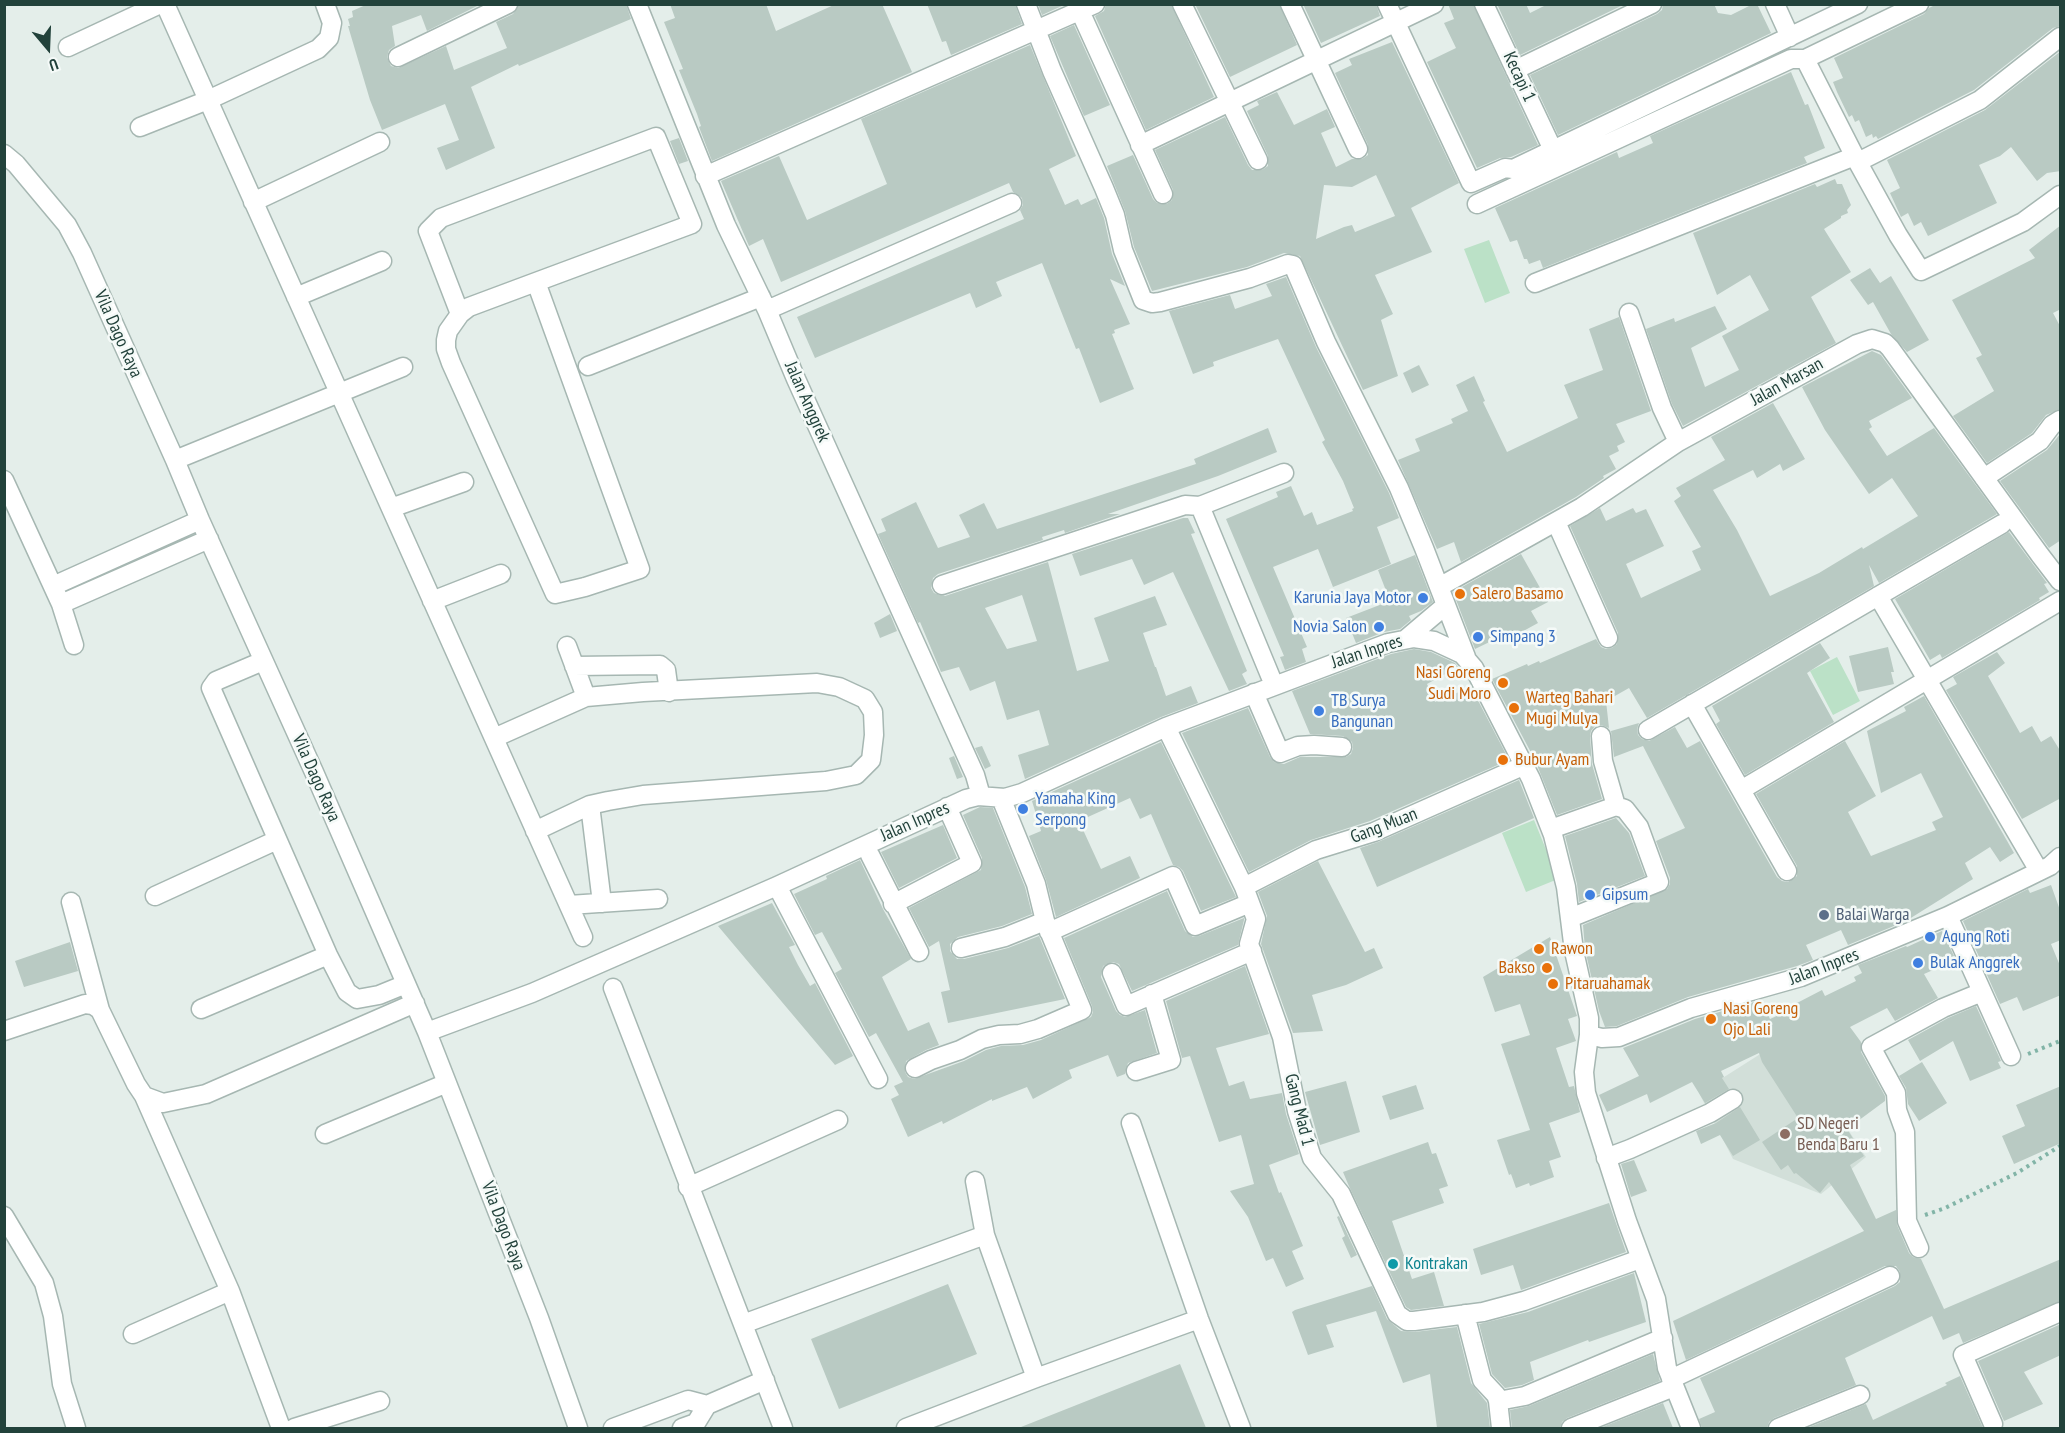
<!DOCTYPE html>
<style>
body{margin:0}
#map{position:relative;width:2065px;height:1433px;overflow:hidden;background:#e4eeea;font-family:"PT Sans Narrow",sans-serif}
canvas{display:block}
.frame{position:absolute;inset:0;border:6px solid #22423b;pointer-events:none}
.north{position:absolute;left:18px;top:18px;width:60px;height:60px;-webkit-text-stroke:4px #f5faf8;paint-order:stroke;rotate:161deg;font-size:16px;font-weight:700;line-height:24px;text-align:center;color:#22423b}
.north::after{content:'';display:block;margin:auto;width:21px;height:27px;background:#22423b;clip-path:polygon(50% 0,100% 100%,50% 72%,0 100%)}
</style>
<div id="map">
<canvas width="2065" height="1433"></canvas>
<div class="frame"></div>
<div class="north">U</div>
</div>
<script>
const c = document.querySelector('canvas').getContext('2d');
c.lineJoin = 'round';
function fillPath(path, color) { c.fillStyle = color; c.fill(path, 'evenodd'); }
const shape = rows => new Path2D(rows.map(r => 'M' + r).join(''));
function stroke(path, color, width, dash) { c.strokeStyle = color; c.lineWidth = width; c.lineCap = dash ? 'butt' : 'round'; c.setLineDash(dash || []); c.stroke(path); }
function drawText(font, color, halo, rows, align = 'center') {
  c.font = font + ' "PT Sans Narrow",sans-serif'; c.lineWidth = 5; c.setLineDash([]); c.textBaseline = 'middle'; c.strokeStyle = halo; c.fillStyle = color; for (const [text, x, y, turn = 0] of rows) {
    c.save(); c.translate(x, y); c.rotate((+turn || 0) * Math.PI / 180); c.textAlign = isNaN(turn) ? turn : align; if (halo) c.strokeText(text, 0, 0); c.fillText(text, 0, 0); c.restore();
  }
}
const built = shape([
 [1787,1037,1866,1157,1821,1194,1733,1159,1699,1093]
]);
const green = shape([
 [1489,240,1510,293,1485,303,1464,249],
 [1837,657,1860,701,1833,715,1810,671],
 [1534,820,1558,879,1526,892,1502,833]
]);
const building = shape([
 [368,4,481,4,427,31,421,15,392,26,395,46,389,50,387,57,391,66,398,68,446,46,454,70,507,48,496,22,513,14,519,4,626,4,631,19,519,66,518,64,471,87,495,148,446,170,437,148,459,140,445,104,382,130,370,100,348,26,350,26,348,19,353,17,352,11],
 [670,4,766,4,776,31,836,4,882,4,912,72,712,161,699,127,701,126,697,114,679,70,683,69,664,22,675,18],
 [927,4,1015,4,1022,24,951,55,946,41,942,42],
 [1038,4,1066,4,1042,15],
 [1106,4,1171,4,1214,97,1146,130,1095,16,1104,11],
 [1195,4,1279,4,1297,45,1230,77],
 [1303,4,1376,4,1380,16,1321,43],
 [1448,4,1473,4,1538,145,1511,157,1500,158,1477,168,1427,62,1456,48,1444,23,1454,19],
 [1497,4,1526,4,1530,13,1548,4,1625,4,1520,55],
 [1663,4,1714,4,1718,13,1731,15,1753,4,1757,4,1771,33,1558,135,1530,75,1657,14,1662,10],
 [1937,4,2061,4,2061,26,2053,28,1974,90,1878,139,1876,136,1873,138,1872,134,1866,137,1859,120,1855,122,1852,115,1849,117,1837,92,1833,82,1843,78,1834,58,1924,14,1929,8],
 [1074,25,1110,105,1084,116,1050,36],
 [1392,42,1459,183,1411,208,1432,252,1375,275,1393,314,1381,320,1398,376,1363,390,1300,256,1284,253,1247,267,1152,291,1134,247,1125,211,1107,166,1133,155,1153,199,1157,203,1167,204,1172,200,1173,190,1155,150,1225,117,1248,165,1252,170,1262,170,1268,166,1268,156,1247,111,1259,105,1257,101,1277,92,1294,125,1327,109,1335,127,1321,133,1336,167,1352,159,1362,159,1368,155,1368,145,1335,73,1352,65,1349,59],
 [1376,175,1395,216,1355,232,1352,225,1344,227,1316,239,1324,185,1352,187],
 [1030,45,1076,156,1049,169,1065,205,1078,199,1081,205,1096,198,1104,218,1112,254,1125,286,1110,279,1130,324,1114,330,1115,333,1112,334,1134,389,1100,403,1079,348,1076,349,1042,263,996,282,1002,296,976,308,970,293,815,358,797,317,1024,219,1020,210,1023,205,1022,198,1013,192,1009,183,781,282,763,239,749,246,721,181,779,156,807,220,887,184,861,119],
 [2061,51,2061,171,2047,173,2037,181,2011,147,2000,156,1979,165,1997,203,1928,236,1921,222,1914,226,1908,213,1901,217,1890,193,1900,188,1887,160,1985,110],
 [1791,72,1805,105,1808,104,1825,148,1804,157,1807,163,1543,268,1540,260,1529,264,1527,259,1524,259,1517,240,1510,242,1495,208,1617,152,1619,158,1653,143,1650,136],
 [679,138,688,161,679,164,670,141],
 [1835,179,1837,184,1842,184,1851,205,1847,210,1848,213,1841,216,1841,218,1824,229,1851,272,1811,297,1836,343,1683,426,1672,404,1646,329,1674,318,1675,322,1715,306,1727,329,1691,348,1705,387,1739,370,1722,336,1769,310,1750,275,1717,295,1693,233,1815,184,1817,187],
 [2061,225,2061,309,2053,313,2061,328,2061,409,2046,415,2032,433,1987,463,1953,416,1994,391,1976,358,1982,355,1952,300,2035,258,2029,250],
 [1870,268,1880,283,1891,276,1929,340,1907,352,1891,334,1873,302,1868,305,1850,280],
 [1286,277,1316,347,1389,493,1399,518,1377,527,1391,564,1333,587,1318,549,1273,567,1307,647,1302,649,1306,662,1285,670,1280,657,1284,656,1226,519,1278,497,1276,492,1291,486,1304,516,1312,512,1317,525,1353,511,1352,509,1354,508,1343,481,1322,442,1325,440,1278,339,1213,362,1214,366,1193,374,1169,311,1230,295,1235,309,1272,296,1266,284],
 [1619,317,1651,411,1616,424,1625,442,1617,446,1619,451,1609,456,1616,469,1603,476,1604,478,1576,497,1461,562,1454,542,1437,549,1398,460,1420,451,1415,439,1453,423,1451,419,1468,411,1456,385,1474,376,1485,401,1483,402,1507,452,1578,418,1564,385,1603,370,1589,329],
 [1872,351,1881,355,1912,398,1869,421,1872,427,1869,429,1887,456,1934,428,1997,514,1879,583,1869,565,1874,586,1647,718,1629,688,1606,701,1609,728,1601,725,1595,726,1591,731,1590,737,1592,764,1602,799,1557,815,1535,760,1492,679,1527,664,1528,666,1539,661,1540,663,1596,639,1601,647,1606,649,1612,648,1617,644,1618,633,1570,526,1600,508,1606,521,1633,508,1636,513,1646,509,1664,546,1626,564,1641,598,1701,570,1692,551,1701,547,1674,501,1681,496,1676,488,1725,460,1711,437,1773,403,1805,459,1783,471,1780,464,1757,478,1753,470,1713,490,1737,530,1770,596,1819,573,1862,547,1863,549,1918,516,1892,478,1869,494,1825,430,1802,387],
 [1419,365,1429,385,1412,393,1403,373],
 [1268,428,1277,452,1218,476,1108,514,1120,514,1065,533,1064,530,1042,537,1043,540,938,574,933,578,931,588,934,593,945,596,1048,562,1077,671,1109,661,1094,618,1155,596,1167,625,1143,633,1155,667,1156,667,1166,696,1191,686,1198,703,1161,717,1025,779,1018,755,1049,745,1039,710,1007,720,995,681,970,691,959,667,941,672,920,622,918,623,878,534,886,531,881,519,916,502,938,548,970,537,959,515,984,503,997,529,1196,464,1194,459],
 [1022,595,1037,641,1007,649,985,608],
 [2061,433,2061,540,2049,548,2000,481,2047,450],
 [1183,518,1188,518,1195,533,1191,534,1247,671,1242,674,1247,684,1229,691,1173,572,1144,585,1132,559,1080,576,1072,554],
 [2009,532,2047,583,2044,584,2049,592,2039,598,2040,600,1942,658,1940,654,1930,660,1895,599],
 [1521,554,1548,602,1531,611,1538,623,1507,640,1504,635,1475,649,1453,592],
 [1415,555,1433,602,1421,611,1409,616,1411,620,1400,629,1384,632,1356,643,1346,618,1390,601,1378,570],
 [890,614,897,631,880,638,874,623],
 [1820,643,1830,658,1807,673,1834,722,1745,775,1716,724,1720,721,1712,706],
 [1888,647,1894,672,1891,672,1894,684,1858,692,1849,656],
 [1414,649,1431,652,1455,663,1458,667,1427,684,1435,702,1471,687,1509,760,1370,821,1311,840,1249,872,1182,733,1248,708,1270,757,1274,762,1284,764,1300,757,1346,757,1351,754,1353,748,1352,742,1343,736,1310,734,1292,691,1391,654],
 [1997,652,2005,663,1988,676,2020,733,2032,726,2041,742,2051,736,2061,752,2061,798,2022,819,1946,690,1957,684,1953,677],
 [1924,696,2014,853,2000,862,1990,847,1965,863,1973,879,1906,921,1848,945,1841,930,1806,945,1813,960,1797,966,1688,997,1617,1026,1605,1027,1599,1011,1585,949,1583,925,1667,889,1670,884,1670,878,1656,841,1685,828,1643,746,1614,757,1611,731,1639,723,1637,729,1638,735,1642,739,1649,741,1675,727,1687,748,1700,741,1777,877,1782,881,1788,882,1797,876,1797,866,1756,794,1845,741,1876,796,1848,812,1871,856,1936,830,1932,822,1943,817,1921,773,1881,793,1867,731,1906,711,1904,707],
 [1161,742,1236,897,1201,911,1183,871,1179,867,1173,865,1151,814,1140,819,1130,798,1079,821,1101,869,1130,856,1140,878,1056,917,1046,880,1029,836,1041,831,1032,801],
 [982,746,991,766,985,769,975,748],
 [954,756,963,777,957,779,949,758],
 [1519,780,1534,818,1377,887,1360,848,1378,842],
 [980,807,993,808,1025,887,1032,914,1002,926,958,937,950,944,950,951,957,959,964,959,1008,948,1039,936,1065,999,948,1023,941,992,950,990,939,941,929,947,909,908,981,870,982,858,963,815],
 [1616,818,1629,833,1645,876,1579,902,1577,884,1565,836],
 [943,825,957,858,899,888,881,852],
 [860,860,883,909,911,959,882,977,908,1031,929,1022,939,1045,926,1050,906,1061,905,1072,908,1077,914,1079,964,1061,986,1050,1001,1046,1023,1045,1041,1040,1091,1017,1093,1012,1092,1006,1064,938,1167,891,1185,931,1193,937,1199,936,1244,918,1244,920,1238,945,1132,991,1119,964,1113,962,1103,966,1101,977,1116,1011,1120,1015,1125,1017,1145,1010,1157,1053,1128,1063,1125,1074,1117,1077,1108,1055,1069,1070,1072,1078,1033,1099,1027,1087,992,1101,992,1099,943,1124,942,1121,908,1137,891,1099,899,1095,894,1086,903,1082,876,1033,869,1037,835,973,842,969,822,932,815,935,794,894,827,879,826,876],
 [1318,861,1365,952,1374,948,1383,968,1346,985,1312,995,1323,1031,1293,1033,1261,944,1267,916,1258,892],
 [2051,885,2061,913,2061,940,2051,944,2061,968,2061,995,2023,1011,2017,997,2000,1004,1963,921,2028,889,2030,893],
 [772,903,795,945,789,947,798,965,810,986,815,983,853,1056,835,1065,718,926],
 [1942,931,1954,956,1939,963,1940,967,1924,974,1938,998,1895,1021,1887,1008,1850,1027,1861,1042,1861,1052,1885,1096,1885,1101,1847,1129,1864,1156,1850,1165,1876,1219,1896,1210,1897,1225,1909,1253,1913,1257,1921,1259,1944,1309,2061,1259,2061,1301,1963,1343,1959,1333,1943,1340,1932,1316,1845,1358,1856,1385,1774,1418,1769,1422,1767,1428,1702,1428,1699,1419,1715,1412,1700,1378,1895,1286,1900,1282,1900,1272,1896,1266,1885,1266,1686,1360,1673,1321,1864,1231,1829,1182,1820,1193,1796,1173,1794,1174,1788,1165,1781,1170,1762,1142,1798,1118,1762,1062,1759,1053,1721,1071,1724,1077,1722,1078,1729,1089,1705,1103,1692,1082,1650,1103,1647,1094,1607,1112,1599,1095,1639,1076,1623,1048,1695,1019,1761,1000,1770,1019,1799,1006,1797,1003,1822,990,1825,996,1856,981,1854,977,1862,973,1858,965,1906,946,1907,947],
 [1550,937,1577,1016,1568,1019,1576,1041,1556,1048,1569,1087,1574,1086,1580,1112,1549,1123,1561,1157,1549,1161,1554,1177,1530,1186,1529,1183,1516,1188,1511,1174,1509,1175,1497,1140,1530,1130,1501,1044,1530,1035,1520,1004,1495,1012,1483,977],
 [70,942,78,971,24,987,15,961],
 [1245,966,1269,1034,1216,1048,1229,1086,1244,1081,1250,1099,1282,1093,1286,1114,1299,1154,1269,1165,1279,1193,1281,1192,1303,1246,1292,1251,1304,1279,1286,1287,1273,1258,1266,1261,1248,1217,1230,1191,1254,1184,1241,1135,1219,1142,1190,1056,1182,1058,1166,1001],
 [1976,1006,2001,1061,1998,1062,2001,1068,1970,1081,1953,1041,1920,1061,1908,1040,1948,1018],
 [1922,1062,1947,1103,1919,1121,1908,1104,1906,1088,1899,1076],
 [1346,1081,1360,1132,1320,1145,1305,1092],
 [1416,1085,1424,1109,1390,1120,1382,1096],
 [2061,1086,2061,1143,2014,1164,2002,1136,2025,1126,2016,1105],
 [1740,1107,1760,1140,1733,1156,1720,1135,1701,1144,1696,1131,1716,1123],
 [1428,1142,1432,1154,1436,1153,1448,1186,1439,1189,1444,1203,1392,1221,1412,1279,1434,1272,1444,1306,1411,1310,1406,1307,1348,1184,1343,1172],
 [1634,1160,1647,1191,1631,1197,1621,1164],
 [1609,1203,1626,1252,1521,1290,1513,1265,1481,1275,1473,1249],
 [1339,1216,1357,1255,1351,1258,1342,1238,1345,1236,1337,1217],
 [1634,1273,1646,1322,1589,1342,1588,1340,1530,1362,1534,1380,1522,1385,1505,1388,1492,1374,1479,1324,1528,1312],
 [948,1284,977,1354,839,1409,811,1339],
 [1372,1286,1387,1319,1401,1331,1414,1332,1457,1327,1471,1383,1487,1403,1490,1428,1437,1428,1430,1374,1403,1383,1376,1311,1326,1325,1334,1347,1308,1355,1292,1312,1295,1310],
 [2061,1324,2061,1355,2024,1372,2043,1404,2004,1421,1978,1361],
 [1653,1354,1660,1381,1567,1418,1562,1422,1560,1428,1512,1428,1510,1410,1529,1406],
 [1180,1364,1206,1428,1021,1428,1021,1427],
 [1960,1376,1983,1428,1807,1428,1866,1404,1873,1420,1947,1385,1945,1383],
 [1663,1403,1673,1428,1600,1428]
]);
const path = shape([
 [2028,1054,2060,1041],
 [1925,1215,1945,1208,2017,1173,2060,1146]
]);
const minor = shape([
 [165,4,583,937],
 [637,4,726,225,767,310,796,379,975,775,981,796],
 [1026,4,1052,71,1104,188,1115,215,1123,250,1143,300,1152,303,1160,302,1250,278,1288,264,1293,265,1326,342,1399,488,1424,548,1466,657],
 [1182,4,1258,160],
 [1290,4,1358,149],
 [1387,4,1471,183,1505,168,1513,169,1858,4],
 [1484,4,1553,150],
 [1775,4,1790,37],
 [1080,11,1163,194],
 [68,47,160,4],
 [398,57,508,4],
 [1805,59,1856,159,1898,235,1921,271,2023,222,2060,195],
 [1515,70,1652,4],
 [140,127,208,100,318,49,329,38,332,23,325,4],
 [1140,145,1434,4],
 [4,154,16,164,67,225,82,253,175,460,200,520,314,772,427,1032,539,1318,578,1428],
 [1858,162,1980,100,2060,37],
 [705,176,1095,4],
 [253,202,380,142],
 [1477,204,1791,59,1805,59,1919,4],
 [1535,283,1855,156],
 [296,297,382,261],
 [767,310,1012,203],
 [1629,313,1662,408,1678,442],
 [460,314,428,231,441,218,656,137,692,224,536,282,469,307,460,314,448,331,446,340,446,349,451,363,555,594,585,587,640,569,536,282],
 [588,366,761,297],
 [175,460,403,367],
 [1984,478,2040,441,2052,425,2060,420],
 [4,480,61,604,74,645],
 [1200,506,1274,685],
 [391,508,464,482],
 [1556,522,1608,638],
 [942,585,1185,505,1200,506,1284,473],
 [53,586,200,520],
 [1439,587,1582,507,1678,442,1857,344,1872,339,1885,343,1890,348,2040,555,2060,581],
 [1878,596,2039,871],
 [432,601,501,574],
 [61,604,209,539],
 [1407,638,1446,605],
 [567,646,586,697],
 [263,661,216,681,211,688,328,955,347,992,357,999,379,995,406,984],
 [574,666,660,665,666,670,669,692],
 [1254,693,1280,753,1298,746,1314,745,1342,747],
 [1692,704,1787,871],
 [1166,727,1244,887,1256,919,1249,944,1282,1037,1297,1111,1312,1158,1341,1194,1397,1314,1407,1321,1414,1321,1483,1312,1524,1301,1640,1259],
 [1648,730,2002,524],
 [1601,736,1603,761,1616,806],
 [494,738,586,697,643,692,817,683,839,687,865,699,873,712,874,735,871,760,856,775,826,781,643,795,608,801,590,805,535,831],
 [1741,790,2060,601],
 [590,805,602,903],
 [1551,829,1616,806,1625,809,1639,827,1659,882,1570,918],
 [870,855,919,952],
 [777,886,878,1079],
 [1244,887,1316,850,1374,832,1525,765],
 [155,896,277,840],
 [71,902,100,1010],
 [893,904,972,863,947,807],
 [569,905,658,899],
 [1948,916,2011,1056],
 [1049,932,1173,876,1195,926,1250,903],
 [961,948,1005,937,1045,921],
 [1112,973,1126,1006,1252,951],
 [613,988,783,1428],
 [201,1009,328,955],
 [4,1031,85,1004,93,1005,100,1010,136,1084,144,1096,163,1103,206,1094,415,1003],
 [427,1032,532,993,777,886,966,799,978,796,1005,798,1022,793,1166,727,1388,643,1414,638,1434,641,1462,654,1474,668,1531,779,1553,835,1566,887,1574,951,1589,1018,1589,1035,1584,1072,1586,1093,1627,1221,1656,1299,1667,1368,1691,1428],
 [1589,1035,1602,1038,1619,1037,1691,1008,1801,977,1948,916,2050,866,2060,857],
 [915,1068,931,1060,960,1050,982,1039,999,1035,1020,1034,1038,1029,1082,1010,1045,921,1036,884,1001,798],
 [1136,1071,1171,1060,1152,994],
 [144,1096,230,1291,281,1428],
 [1131,1123,1199,1319,1241,1428],
 [325,1134,447,1083],
 [1606,1158,1630,1149,1710,1113,1733,1099],
 [975,1181,985,1235,1036,1378],
 [688,1187,838,1120],
 [4,1216,44,1283,53,1316,62,1384,76,1428],
 [1919,1248,1907,1221,1905,1132,1897,1110,1896,1093,1871,1047,1943,1008,1982,992],
 [1465,1314,1482,1380,1496,1395,1498,1401,1501,1428],
 [743,1324,985,1235],
 [133,1334,230,1291],
 [1671,1379,1890,1276],
 [1498,1401,1525,1396,1663,1338],
 [707,1405,765,1380],
 [1993,1424,1963,1355,2060,1312],
 [294,1428,380,1401],
 [613,1428,688,1400,707,1405,696,1423,682,1428],
 [906,1428,1036,1378,1199,1319],
 [1571,1428,1674,1387],
 [1778,1428,1860,1395]
]);
const markers = [
 [1460,594,6,"#e8710a"],
 [1423,598,6,"#3f7fe0"],
 [1379,627,6,"#3f7fe0"],
 [1478,637,6,"#3f7fe0"],
 [1503,683,6,"#e8710a"],
 [1514,708,6,"#e8710a"],
 [1319,711,6,"#3f7fe0"],
 [1503,760,6,"#e8710a"],
 [1023,809,6,"#3f7fe0"],
 [1590,895,6,"#3f7fe0"],
 [1824,915,6,"#5c6f8a"],
 [1930,937,6,"#3f7fe0"],
 [1539,949,6,"#e8710a"],
 [1918,963,6,"#3f7fe0"],
 [1547,968,6,"#e8710a"],
 [1553,984,6,"#e8710a"],
 [1711,1019,6,"#e8710a"],
 [1785,1134,6,"#8d6e63"],
 [1393,1264,6,"#0f9aa8"]
];
const streetNames = [
 ["Kecapi 1",1519,77,65],
 ["Vila Dago Raya",118,334,66],
 ["Jalan Marsan",1787,382,-29],
 ["Jalan Anggrek",807,402,66],
 ["Jalan Inpres",1367,652,-18],
 ["Vila Dago Raya",316,778,66],
 ["Jalan Inpres",915,822,-24],
 ["Gang Muan",1384,826,-21],
 ["Jalan Inpres",1824,967,-21],
 ["Gang Mad 1",1299,1110,76],
 ["Vila Dago Raya",503,1226,69]
];
const foodNames = [
 ["Salero Basamo",1472,594],
 ["Nasi Goreng",1491,673,"right"],
 ["Sudi Moro",1491,694,"right"],
 ["Warteg Bahari",1526,698],
 ["Mugi Mulya",1526,719],
 ["Bubur Ayam",1515,760],
 ["Rawon",1551,949],
 ["Bakso",1535,968,"right"],
 ["Pitaruahamak",1565,984],
 ["Nasi Goreng",1723,1009],
 ["Ojo Lali",1723,1030]
];
const shopNames = [
 ["Karunia Jaya Motor",1411,598,"right"],
 ["Novia Salon",1367,627,"right"],
 ["Simpang 3",1490,637],
 ["TB Surya",1331,701],
 ["Bangunan",1331,722],
 ["Yamaha King",1035,799],
 ["Serpong",1035,820],
 ["Gipsum",1602,895],
 ["Agung Roti",1942,937],
 ["Bulak Anggrek",1930,963]
];
const serviceNames = [
 ["Balai Warga",1836,915]
];
const educationNames = [
 ["SD Negeri",1797,1124],
 ["Benda Baru 1",1797,1145]
];
const cultureNames = [
 ["Kontrakan",1405,1264]
];
fillPath(built, '#d2dfd9');
fillPath(green, '#bbe1c7');
fillPath(building, '#b9cac3');
stroke(minor, '#a6b7b2', 21);
stroke(path, '#82b4a7', 4, [3, 4.5]);
stroke(minor, '#fff', 18);
for (const [x, y, r, color] of markers) { const dot = new Path2D(); dot.arc(x, y, r, 0, 2 * Math.PI); c.fillStyle = color; c.fill(dot); stroke(dot, '#f5faf8', 2); }
drawText('18px', '#22423b', '#f5faf8', streetNames);
drawText('18px', '#c56008', '#f5faf8', foodNames, 'left');
drawText('18px', '#366cbe', '#f5faf8', shopNames, 'left');
drawText('18px', '#4e5e75', '#f5faf8', serviceNames, 'left');
drawText('18px', '#785e54', '#f5faf8', educationNames, 'left');
drawText('18px', '#0d838f', '#f5faf8', cultureNames, 'left');
</script>
